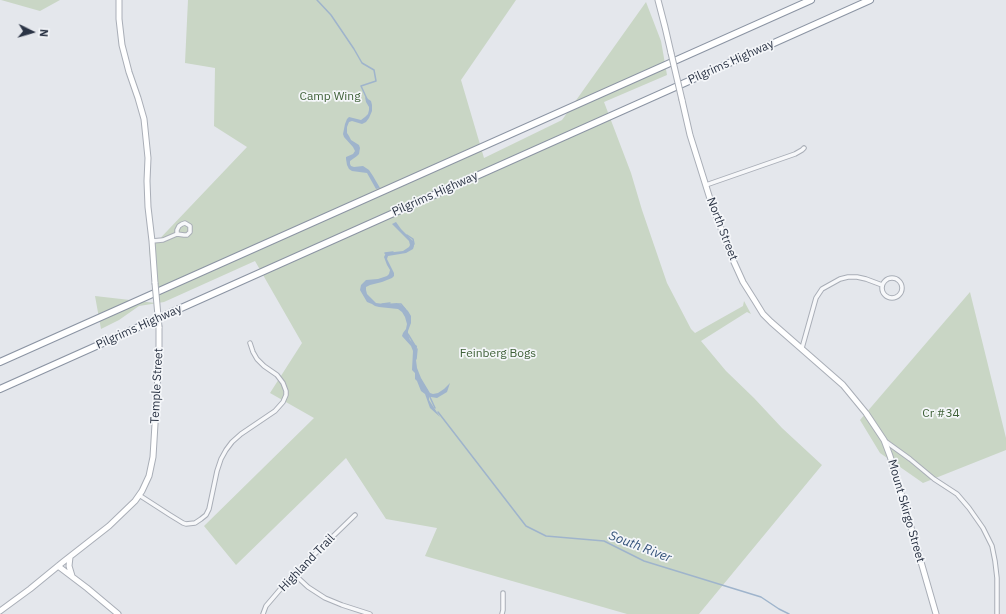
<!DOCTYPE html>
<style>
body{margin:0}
#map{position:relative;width:1006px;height:614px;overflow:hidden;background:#e4e7ec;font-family:"IBM Plex Sans",sans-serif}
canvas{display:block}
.north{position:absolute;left:12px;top:12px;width:40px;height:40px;-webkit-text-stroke:3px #f4f6f9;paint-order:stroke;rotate:95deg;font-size:11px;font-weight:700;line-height:16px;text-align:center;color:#2b3445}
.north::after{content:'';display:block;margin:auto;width:14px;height:18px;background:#2b3445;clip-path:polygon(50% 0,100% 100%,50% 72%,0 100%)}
</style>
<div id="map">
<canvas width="1006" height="614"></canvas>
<div class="north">N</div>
</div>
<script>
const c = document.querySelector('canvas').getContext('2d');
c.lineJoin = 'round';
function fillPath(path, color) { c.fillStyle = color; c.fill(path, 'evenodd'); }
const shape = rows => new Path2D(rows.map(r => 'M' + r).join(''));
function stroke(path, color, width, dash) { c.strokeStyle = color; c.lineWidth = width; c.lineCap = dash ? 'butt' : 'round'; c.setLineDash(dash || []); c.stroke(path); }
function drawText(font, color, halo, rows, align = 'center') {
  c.font = font + ' "IBM Plex Sans",sans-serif'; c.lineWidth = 3.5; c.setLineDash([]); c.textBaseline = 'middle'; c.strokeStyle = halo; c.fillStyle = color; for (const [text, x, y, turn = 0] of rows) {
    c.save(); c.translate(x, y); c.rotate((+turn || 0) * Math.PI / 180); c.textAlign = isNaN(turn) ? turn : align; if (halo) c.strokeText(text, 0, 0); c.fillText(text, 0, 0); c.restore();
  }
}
const green = shape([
 [1,0,60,0,40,11],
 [188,0,516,0,461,80,484,158,562,120,646,2,661,41,667,75,604,102,631,173,642,210,667,283,691,329,695,333,743,306,744,301,751,314,747,312,701,341,726,371,754,398,782,428,822,465,699,614,627,614,425,556,437,528,386,519,346,458,236,565,204,526,314,418,270,393,302,343,255,261,164,302,139,306,119,320,101,329,95,296,156,303,149,250,247,147,214,126,215,68,185,63],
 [970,292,1006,438,1006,450,923,483,880,453,860,420]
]);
const water = shape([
 [365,97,371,101,372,105,372,111,369,118,366,122,362,124,352,121,349,122,347,127,347,133,349,136,351,140,359,145,360,148,359,154,357,156,350,161,350,164,351,166,354,167,363,166,369,170,373,176,380,188,376,189,367,173,352,171,349,169,347,165,346,159,346,157,353,154,355,151,353,147,344,137,343,134,345,124,347,119,349,117,361,120,365,117,368,114,369,110,369,107,366,102],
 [396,222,401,229,413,241,414,246,413,249,406,253,388,256,387,259,394,273,394,276,392,278,382,282,370,285,366,287,366,290,367,294,376,303,384,304,397,303,404,307,408,311,411,316,411,323,408,331,408,334,410,340,417,346,416,360,417,368,421,378,430,393,433,394,438,393,444,389,450,383,447,392,437,398,431,397,429,397,429,400,440,417,430,408,425,394,421,391,417,381,415,379,415,373,412,370,413,351,411,346,402,336,403,333,406,329,407,324,405,317,402,312,398,309,379,307,375,306,372,304,367,302,360,290,361,285,366,280,378,279,387,276,389,274,390,270,387,265,384,257,386,253,403,251,409,247,410,245,409,241,392,224]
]);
const stream = shape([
 [317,0,331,15,354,49,362,63,374,70,376,81,361,86,367,99],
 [407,235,413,239,414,244,413,245],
 [386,254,385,253,393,252],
 [382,304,390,303],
 [398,304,401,304,405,309],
 [408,334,414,344],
 [416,359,417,349],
 [429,395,435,408],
 [438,412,526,526,546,536,604,541,644,561,761,597,779,609,789,614]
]);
const street = shape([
 [706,185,795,154,802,150,804,148],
 [152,241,163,240,177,234,184,235,187,235,190,232,190,226,185,223,182,224,179,226,177,230,177,234],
 '882 288a10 10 0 1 1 20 0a10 10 0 1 1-20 0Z',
 [802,348,816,298,822,289,840,279,848,277,857,277,866,279,882,285],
 [885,441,910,459,934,479,957,494,969,508,983,528,992,546,995,561,997,578,997,614],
 [139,495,170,515,183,523,186,524,195,523,201,519,206,515,209,509,217,471,221,459,226,450,232,442,241,434,275,411,283,402,286,395,286,391,283,383,277,375,264,366,257,359,253,352,250,343],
 [294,574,308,587,325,598,342,605,370,614],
 [263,614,266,606,272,599,289,579,355,515],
 [502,614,503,610,503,593]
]);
const secondary = shape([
 [119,0,119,19,122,45,129,72,138,98,144,119,148,158,147,181,148,207,152,241,155,283],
 [658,0,665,27,671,53],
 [682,100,690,135,711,202,733,260,743,282,755,301,763,314,771,322,843,385,866,413,884,440,890,456,897,479,907,514,915,541,936,614],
 [70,557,69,566,72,576],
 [58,566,87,588,118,614],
 [0,611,30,589,63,562,109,526,135,501,142,491,149,476,153,457,159,358,159,327]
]);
const highway = shape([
 [0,362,811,0],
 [0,389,870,0]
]);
const secondaryBridge = shape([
 [671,53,682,100],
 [155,283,159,327]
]);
const streetNames = [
 ["Pilgrims Highway",731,62,-24],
 ["Pilgrims Highway",435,194,-24],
 ["North Street",722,229,69],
 ["Pilgrims Highway",139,327,-24],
 ["Temple Street",157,386,-87],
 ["Mount Skirgo Street",906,511,74],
 ["Highland Trail",307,563,-46]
];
const parkNames = [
 ["Camp Wing",330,97],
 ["Feinberg Bogs",498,354],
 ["Cr #34",941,414]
];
const waterNames = [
 ["South River",640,547,21]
];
fillPath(green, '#c9d6c5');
fillPath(water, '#9fb4cc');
stroke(stream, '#9fb4cc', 1.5);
stroke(street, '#a9aeb7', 5.5);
stroke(secondary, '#a9aeb7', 7);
stroke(highway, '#8b94a3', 8);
stroke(street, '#f7f8fa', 3.5);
stroke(secondary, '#fff', 5);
stroke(highway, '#fff', 6);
stroke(secondaryBridge, '#a9aeb7', 7, []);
stroke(secondaryBridge, '#fff', 5);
drawText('12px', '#2b3445', '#f4f6f9', streetNames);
drawText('12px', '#3f6138', '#f4f6f9', parkNames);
drawText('italic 13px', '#34527a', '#f4f6f9', waterNames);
</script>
